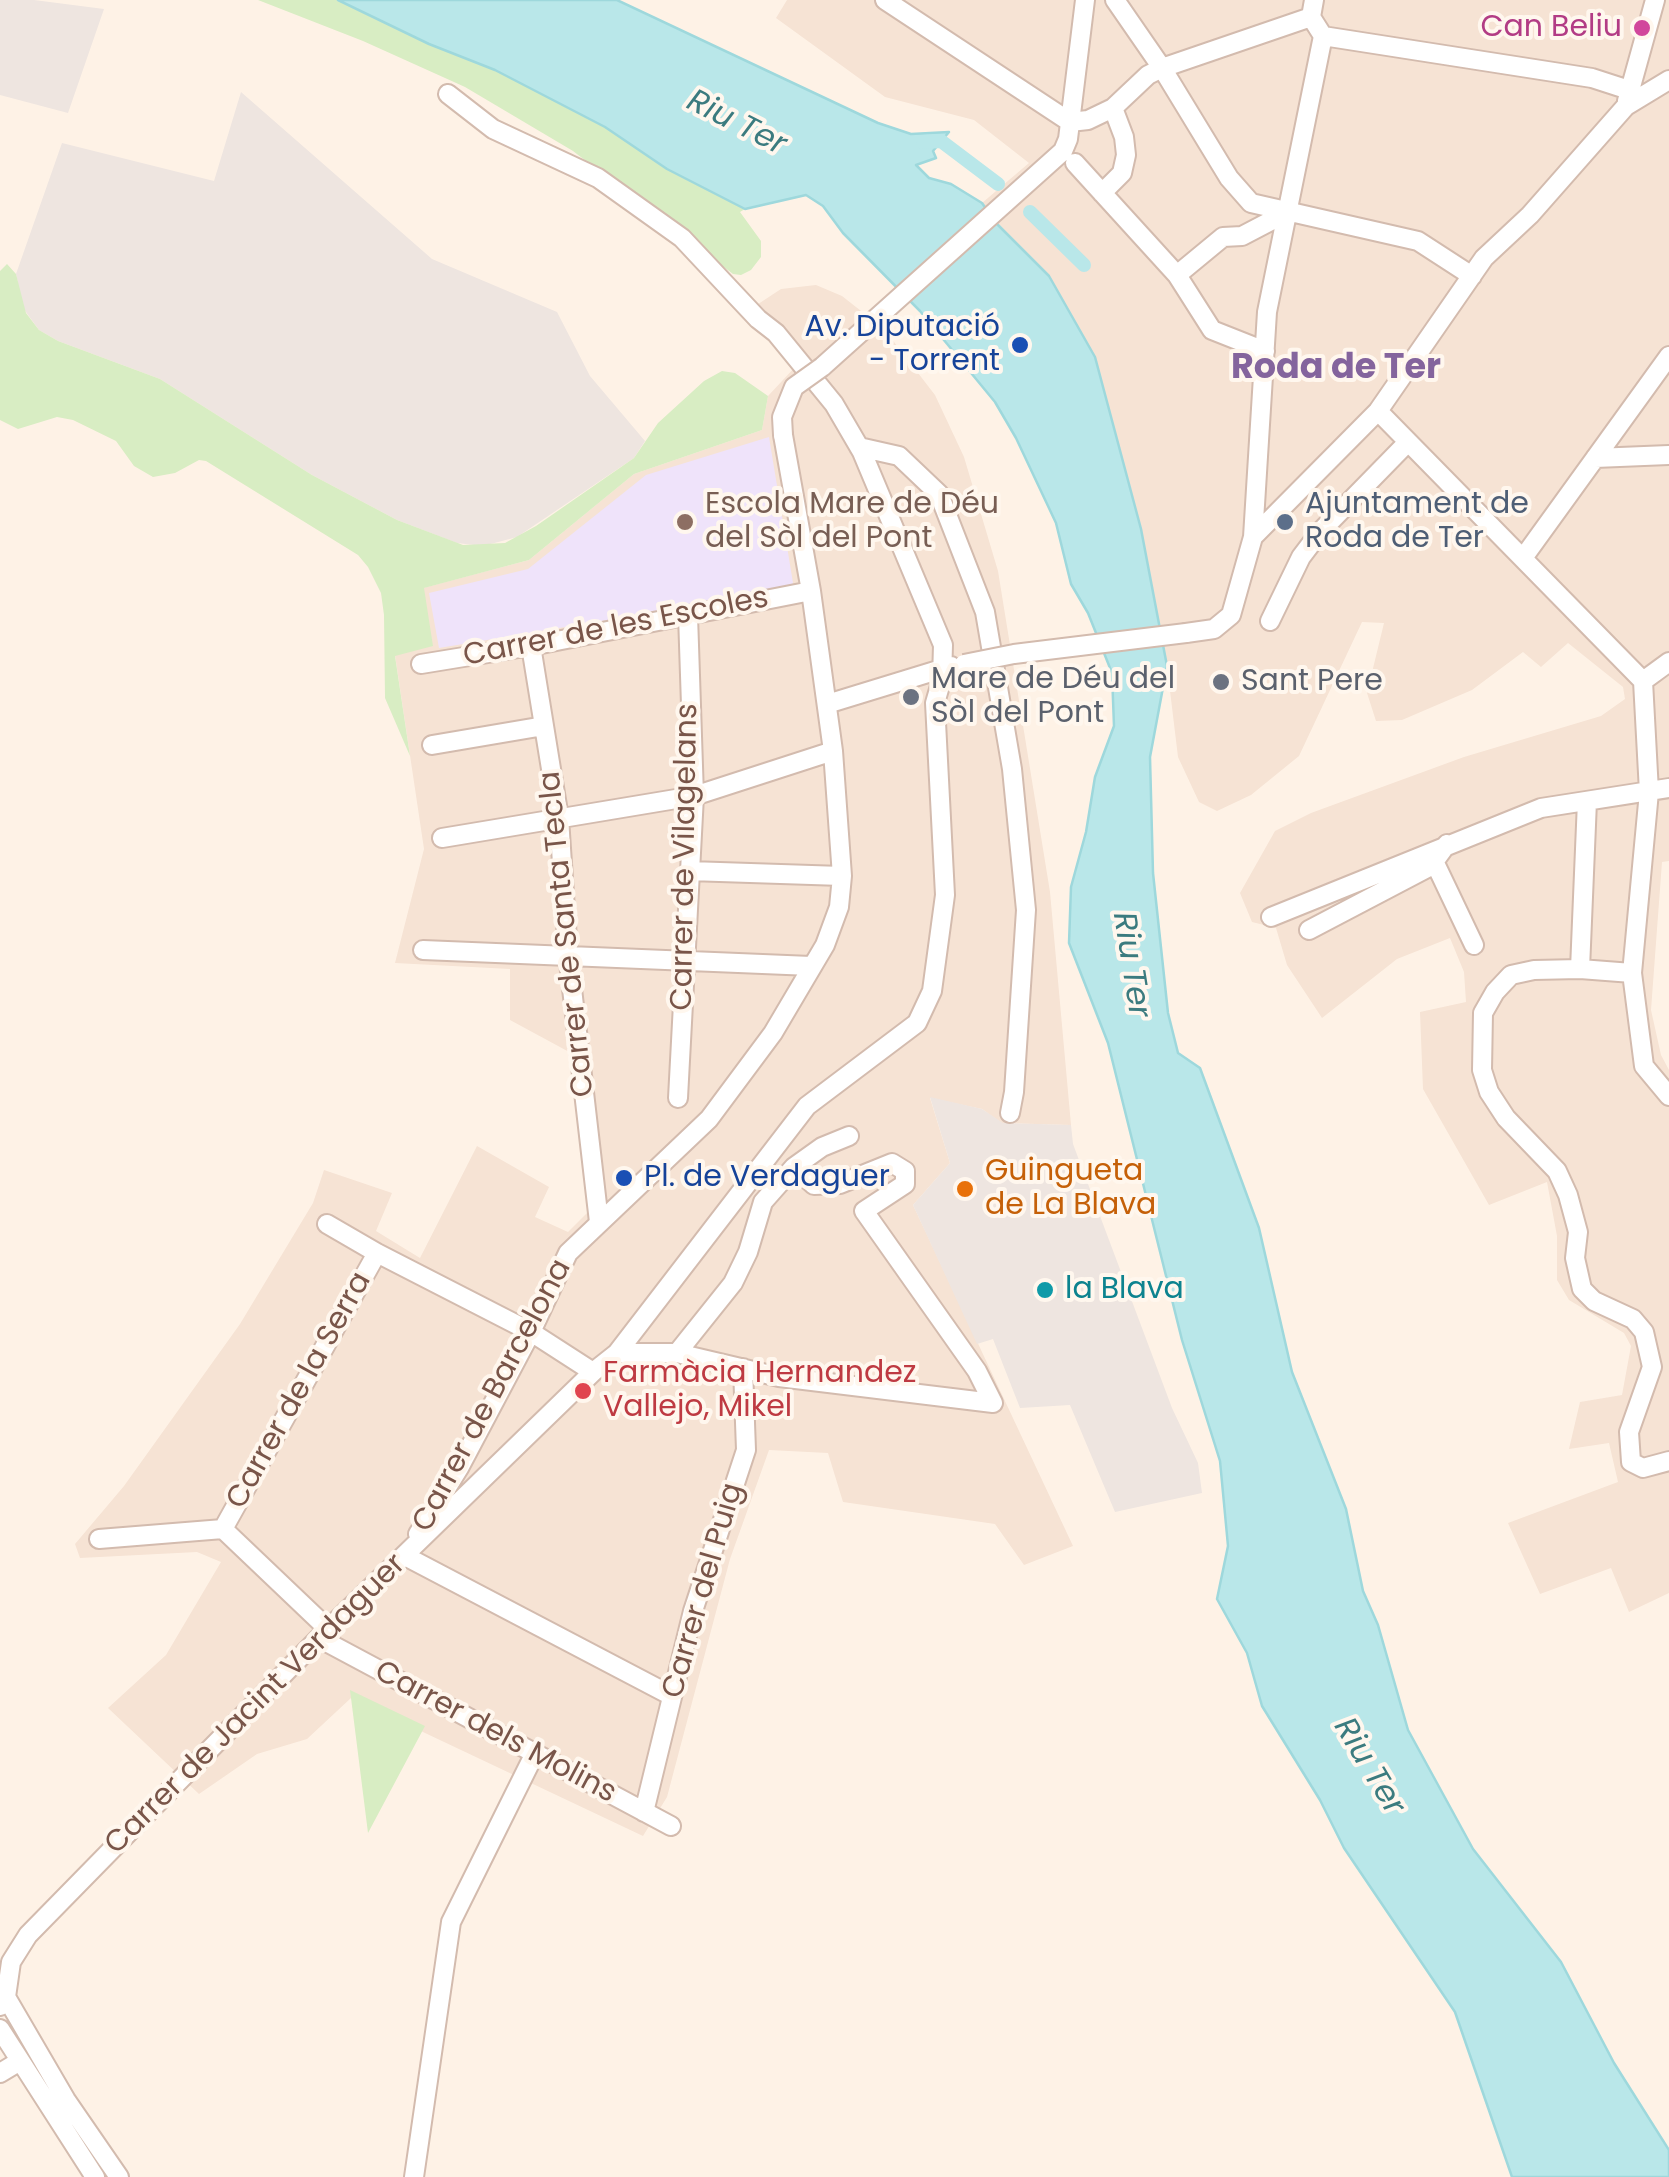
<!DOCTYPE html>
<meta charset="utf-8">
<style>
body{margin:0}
canvas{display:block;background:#fef2e6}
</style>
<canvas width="1669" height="2177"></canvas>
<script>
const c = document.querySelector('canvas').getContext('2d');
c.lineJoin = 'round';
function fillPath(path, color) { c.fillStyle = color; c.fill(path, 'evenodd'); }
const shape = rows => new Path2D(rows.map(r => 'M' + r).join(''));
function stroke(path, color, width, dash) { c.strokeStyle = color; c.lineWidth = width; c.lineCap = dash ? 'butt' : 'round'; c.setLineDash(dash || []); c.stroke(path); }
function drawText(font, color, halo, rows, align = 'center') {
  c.font = font + ' Poppins,sans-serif'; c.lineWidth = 8; c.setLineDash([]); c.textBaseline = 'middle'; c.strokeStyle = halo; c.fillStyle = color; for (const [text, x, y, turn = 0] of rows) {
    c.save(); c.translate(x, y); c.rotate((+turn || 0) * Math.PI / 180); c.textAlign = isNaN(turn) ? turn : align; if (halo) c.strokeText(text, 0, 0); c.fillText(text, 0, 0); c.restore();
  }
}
const residential = shape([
 [787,0,1669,0,1669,861,1662,862,1651,1010,1661,1055,1669,1070,1669,1593,1629,1612,1611,1568,1540,1594,1508,1523,1618,1482,1609,1443,1569,1449,1580,1402,1622,1395,1631,1346,1624,1333,1569,1300,1557,1280,1557,1236,1547,1182,1489,1205,1423,1089,1420,1012,1466,1002,1464,972,1450,938,1397,959,1322,1018,1287,965,1276,928,1252,922,1240,893,1275,831,1311,813,1464,757,1601,716,1625,699,1623,687,1568,643,1541,667,1523,652,1472,690,1402,720,1376,721,1367,693,1384,623,1362,622,1299,756,1251,795,1217,811,1199,802,1178,757,1167,666,1141,529,996,223,982,203,1029,163,974,120,885,97,776,18],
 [816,285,842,296,884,329,935,395,964,457,998,571,1050,892,1071,1125,1002,1123,982,1109,930,1098,950,1163,913,1205,1073,1546,1024,1565,995,1524,843,1502,828,1453,769,1450,730,1559,667,1797,643,1836,351,1698,307,1739,257,1754,199,1794,108,1708,166,1655,221,1562,197,1552,80,1558,75,1544,124,1486,240,1324,313,1203,324,1170,392,1193,376,1231,420,1258,477,1146,549,1187,535,1217,568,1232,590,1210,571,1053,510,1020,510,969,395,963,424,849,395,655,423,588,529,560,634,474,762,430,768,396,796,366,746,312,781,289]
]);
const industrial = shape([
 [0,0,34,0,104,9,68,113,0,95],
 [241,92,432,259,557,312,590,376,645,441,634,458,517,537,483,546,457,543,397,520,312,475,160,379,58,341,39,330,23,308,16,274,62,143,214,181],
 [930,1097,982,1109,1003,1123,1071,1125,1073,1144,1172,1408,1198,1463,1202,1493,1115,1512,1070,1405,1020,1408,993,1339,977,1344,913,1205,950,1163]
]);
const education = shape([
 [769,437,793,583,787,590,439,648,429,593,528,569,646,475]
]);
const green = shape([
 [258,0,338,0,429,44,495,70,605,127,667,169,745,209,740,212,761,241,761,257,751,270,741,275,733,274,573,151,465,87,363,41],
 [7,264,16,274,26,313,39,330,58,341,160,379,312,475,397,520,463,545,505,543,536,526,634,458,658,423,704,381,722,371,735,373,768,396,762,430,634,474,529,560,424,588,433,646,395,656,410,756,385,698,384,615,381,593,368,567,358,555,206,461,199,460,175,473,153,477,134,466,116,441,73,420,57,417,18,429,0,420,0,271],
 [350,1690,425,1726,368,1833]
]);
const water = shape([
 [338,0,617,0,878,123,911,134,949,132,933,151,936,158,916,165,929,178,951,184,982,203,996,223,1049,276,1095,357,1141,529,1167,666,1150,757,1153,873,1168,1013,1178,1053,1200,1068,1259,1228,1292,1372,1346,1509,1363,1591,1378,1625,1408,1730,1473,1849,1561,1962,1614,2063,1669,2150,1669,2177,1512,2177,1455,2012,1344,1848,1320,1800,1262,1706,1247,1653,1217,1599,1228,1546,1220,1461,1182,1340,1108,1043,1069,943,1071,887,1086,832,1095,777,1114,726,1112,673,1088,613,1071,584,1056,523,1016,438,995,402,920,311,843,233,823,206,806,195,745,209,667,169,605,127,495,70,429,44,338,0]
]);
const canal = shape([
 [923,142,941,141,998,184],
 [1030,212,1084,265]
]);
const minor = shape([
 [885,0,1070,122],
 [1115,0,1162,68,1229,178,1251,203,1418,241,1472,276],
 [1323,36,1592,78,1629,90],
 [1627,101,1655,0],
 [1070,122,1088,120,1113,108,1148,75,1162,68,1311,17],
 [1075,163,1177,275,1212,330,1265,351],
 [1102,193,1122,173,1126,155,1124,137,1113,108],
 [1177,275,1223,237,1242,236,1286,213],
 [822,367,1063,151,1068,139,1085,0],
 [1378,411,1643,681,1649,792,1632,973,1644,1066,1669,1096],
 [859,447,899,456,939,494,985,612,1012,769,1026,910,1014,1092,1010,1113],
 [1595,458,1669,455],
 [1253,537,1378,411,1484,258,1530,215,1626,106,1669,80],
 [1523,558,1669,356],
 [1270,621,1301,557,1320,532,1408,442],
 [1186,633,1214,629,1231,615,1253,537,1267,312,1323,36,1311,17,1314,0],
 [531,646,559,818,568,954,599,1222],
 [421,664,531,646,811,591],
 [1643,681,1669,662],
 [827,704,951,666],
 [432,745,544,726],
 [442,838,694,796,833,751],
 [1434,861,1474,945],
 [689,871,842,876],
 [1271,917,1541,808,1669,788],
 [1309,930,1431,866,1447,844],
 [423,950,811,966],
 [1580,969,1587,801],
 [1632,973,1580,969,1534,970,1511,975,1495,992,1483,1013,1482,1070,1489,1092,1506,1118,1557,1171,1568,1195,1578,1232,1575,1258,1582,1289,1594,1301,1633,1319,1644,1332,1652,1367,1629,1432,1631,1462,1643,1468,1669,1461],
 [678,1098,694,796,688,615],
 [794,1167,814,1185,840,1184,892,1163,905,1171,905,1184,864,1211,977,1371,993,1403],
 [327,1224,377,1253,531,1332,593,1372],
 [617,1353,677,1353,779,1377,993,1403],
 [677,1353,733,1283,748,1252,763,1202,794,1167,822,1147,849,1136],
 [418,1534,459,1468,531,1332,568,1253,709,1119,773,1033,825,945,839,907,842,876,833,751,811,591,783,435],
 [99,1539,223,1529],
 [405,1556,672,1696],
 [328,1629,223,1529,377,1253],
 [319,1638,671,1826],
 [644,1812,693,1611,746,1450,743,1368],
 [6,1997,66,2100,119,2177],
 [0,2006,6,1997,11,1962,28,1935,319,1638,593,1372,617,1353,807,1106,917,1023,932,991,945,895,935,703,942,679,943,645,862,452,834,404,776,333,758,319,682,238,598,178,493,129,448,94],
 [0,2029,95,2177],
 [0,2073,20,2061],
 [414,2177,451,1922,534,1755]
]);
const minorBridge = shape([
 [783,435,782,417,794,387,822,367],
 [964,664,1014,654,1186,633]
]);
const markers = [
 [1642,28,10,"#d1479c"],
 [1020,345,10,"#1a4fb4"],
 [685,522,10,"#8d6e63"],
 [1285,522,10,"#5c6f8a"],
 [1221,682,10,"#6b7280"],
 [911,697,10,"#6b7280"],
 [624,1178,10,"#1a4fb4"],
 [965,1189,10,"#e8710a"],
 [1045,1290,10,"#0f9aa8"],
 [583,1391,10,"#e0444e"]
];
const hotelNames = [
 ["Can Beliu",1622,28]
];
const transitNames = [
 ["Av. Diputació",1000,328],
 ["- Torrent",1000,362],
 ["Pl. de Verdaguer",644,1178,"left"]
];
const educationNames = [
 ["Escola Mare de Déu",705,505],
 ["del Sòl del Pont",705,539]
];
const serviceNames = [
 ["Ajuntament de",1305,505],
 ["Roda de Ter",1305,539]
];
const streetNames = [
 ["Carrer de les Escoles",616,628,-11],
 ["Carrer de Vilagelans",686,857,-89],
 ["Carrer de Santa Tecla",568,934,-96],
 ["Carrer de la Serra",300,1391,-61],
 ["Carrer de Barcelona",493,1396,-62],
 ["Carrer del Puig",704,1591,-74],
 ["Carrer de Jacint Verdaguer",256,1705,-45],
 ["Carrer dels Molins",495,1733,28]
];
const worshipNames = [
 ["Mare de Déu del",931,680],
 ["Sòl del Pont",931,714],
 ["Sant Pere",1241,682]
];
const foodNames = [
 ["Guingueta",985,1172],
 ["de La Blava",985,1206]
];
const cultureNames = [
 ["la Blava",1065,1290]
];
const healthNames = [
 ["Farmàcia Hernandez",603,1374],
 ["Vallejo, Mikel",603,1408]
];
const waterNames = [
 ["Riu Ter",736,124,27],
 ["Riu Ter",1130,965,81],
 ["Riu Ter",1368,1767,59]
];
const quarterNames = [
 ["Roda de Ter",1336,369]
];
fillPath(residential, '#f6e3d4');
fillPath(industrial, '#eee5e0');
fillPath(education, '#efe3fa');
fillPath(green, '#d8edc3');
fillPath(water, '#b9e7e9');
stroke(water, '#9ed8dc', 2.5);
stroke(canal, '#b9e7e9', 14);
stroke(minor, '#d3bbae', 22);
stroke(minor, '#fff', 18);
stroke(minorBridge, '#d3bbae', 22, []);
stroke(minorBridge, '#fff', 18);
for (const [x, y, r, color] of markers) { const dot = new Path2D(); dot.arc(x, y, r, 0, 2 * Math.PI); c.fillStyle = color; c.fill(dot); stroke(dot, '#fff7ee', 4); }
drawText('30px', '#b23c85', '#fff7ee', hotelNames, 'right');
drawText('30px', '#164399', '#fff7ee', transitNames, 'right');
drawText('30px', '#785e54', '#fff7ee', educationNames, 'left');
drawText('30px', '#4e5e75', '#fff7ee', serviceNames, 'left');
drawText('30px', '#795549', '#fff7ee', streetNames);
drawText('30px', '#5b616d', '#fff7ee', worshipNames, 'left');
drawText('30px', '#c56008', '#fff7ee', foodNames, 'left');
drawText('30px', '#0d838f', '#fff7ee', cultureNames, 'left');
drawText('30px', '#be3a42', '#fff7ee', healthNames, 'left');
drawText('italic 32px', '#3b7b7f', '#fff7ee', waterNames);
drawText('bold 35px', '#84649d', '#fff7ee', quarterNames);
</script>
